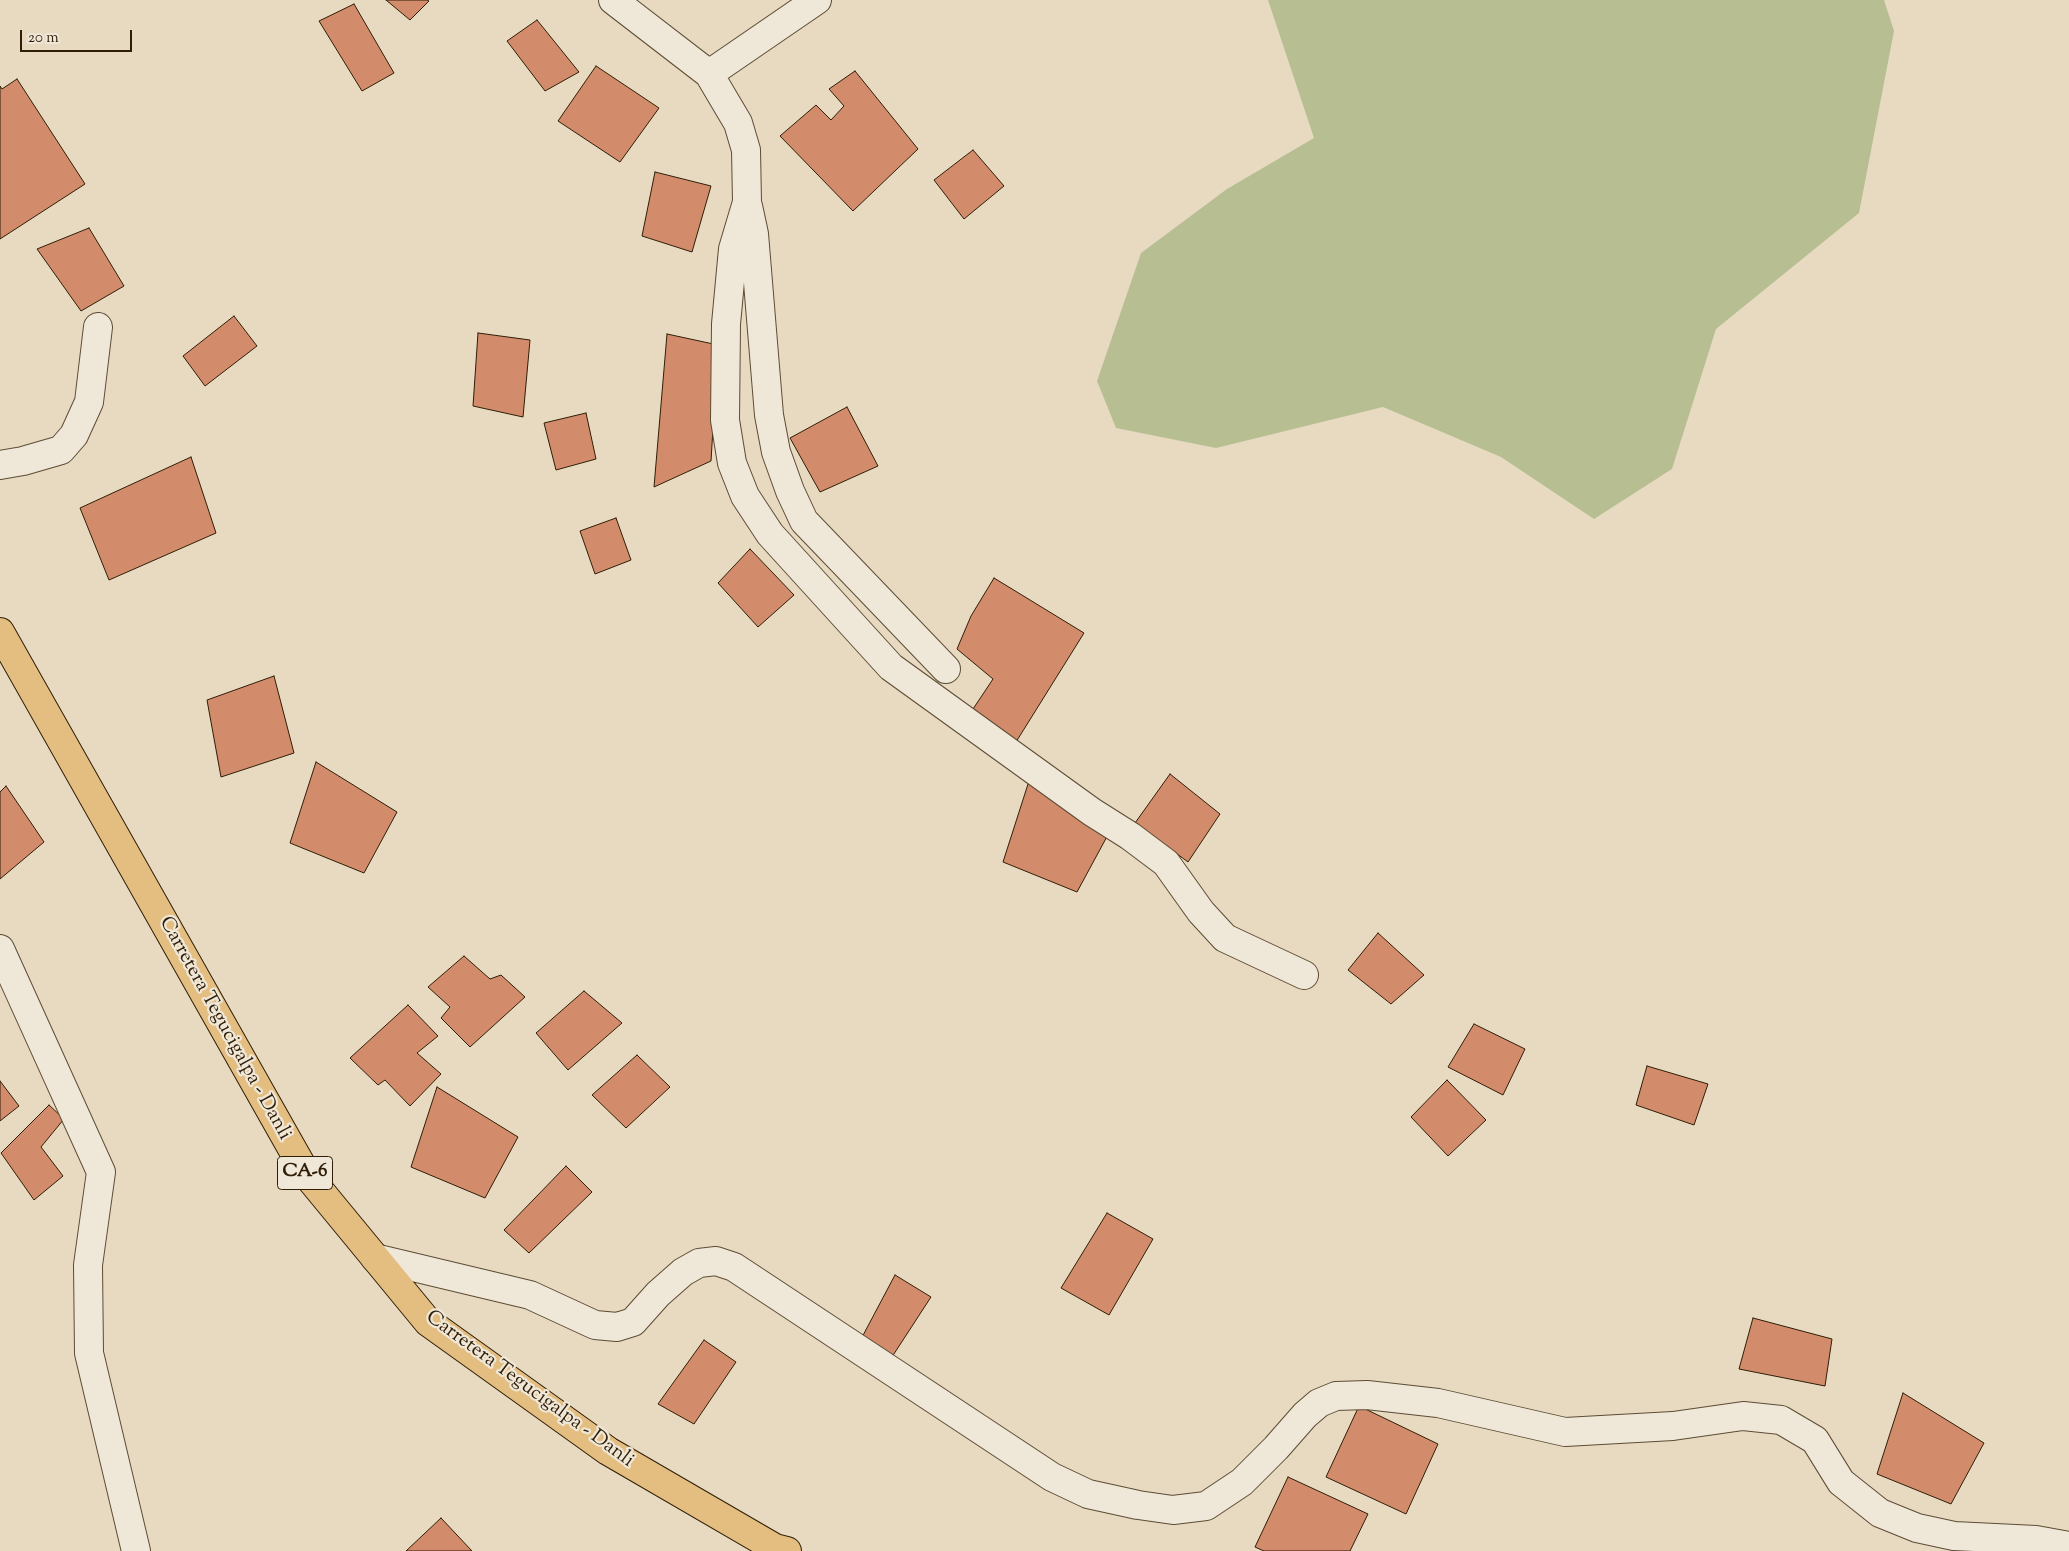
<!DOCTYPE html>
<style>
body{margin:0}
#map{position:relative;width:2069px;height:1551px;overflow:hidden;background:#e7dac1;font-family:"Sorts Mill Goudy",serif}
canvas{display:block}
.scale{position:absolute;left:20px;top:30px;width:112px;height:22px;box-sizing:border-box;border:2px solid #2f1d06;border-top:0;padding-left:6px;font-size:15px;line-height:18px;white-space:nowrap;color:#2f1d06;-webkit-text-stroke:4px #efe7d7;paint-order:stroke}
</style>
<div id="map">
<canvas width="2069" height="1551"></canvas>
<div class="scale">20 m</div>
</div>
<script>
const c = document.querySelector('canvas').getContext('2d');
c.lineJoin = 'round';
function fillPath(path, color) { c.fillStyle = color; c.fill(path, 'evenodd'); }
const shape = rows => new Path2D(rows.map(r => 'M' + r).join(''));
function stroke(path, color, width, dash) { c.strokeStyle = color; c.lineWidth = width; c.lineCap = dash ? 'butt' : 'round'; c.setLineDash(dash || []); c.stroke(path); }
function drawText(font, color, halo, rows, align = 'center') {
  c.font = font + ' "Sorts Mill Goudy",serif'; c.lineWidth = 4.5; c.setLineDash([]); c.textBaseline = 'middle'; c.strokeStyle = halo; c.fillStyle = color; for (const [text, x, y, turn = 0] of rows) {
    c.save(); c.translate(x, y); c.rotate((+turn || 0) * Math.PI / 180); c.textAlign = isNaN(turn) ? turn : align; if (halo) c.strokeText(text, 0, 0); c.fillText(text, 0, 0); c.restore();
  }
}
const green = shape([
 [1268,0,1884,0,1894,31,1859,213,1716,329,1672,469,1594,519,1501,457,1383,407,1216,448,1116,428,1097,381,1141,253,1227,189,1314,138]
]);
const building = shape([
 [386,0,427,0,429,1,410,20,386,0],
 [354,4,394,73,362,91,319,21,354,4],
 [537,20,579,72,545,91,507,41,537,20],
 [596,66,659,108,620,162,558,121,596,66],
 [855,71,918,149,853,211,780,136,816,105,831,120,844,106,829,89,855,71],
 [17,79,85,184,0,239,0,86,2,89,17,79],
 [973,150,1004,186,964,219,934,180,973,150],
 [655,172,711,186,692,252,642,236,655,172],
 [89,228,124,286,81,311,37,249,89,228],
 [234,316,257,346,205,386,183,356,234,316],
 [478,333,530,340,523,417,473,406,478,333],
 [667,334,718,345,711,461,654,487,667,334],
 [847,407,878,466,820,492,790,438,847,407],
 [586,413,596,459,556,470,544,423,586,413],
 [191,457,216,533,109,580,80,508,191,457],
 [616,518,631,560,595,574,580,531,616,518],
 [750,549,794,595,758,627,718,583,750,549],
 [994,578,1084,633,1011,750,967,718,993,679,957,649,971,616,994,578],
 [274,676,294,753,221,777,207,700,274,676],
 [316,762,397,812,364,873,290,843,316,762],
 [1170,774,1220,814,1188,862,1135,823,1170,774],
 [1029,781,1110,831,1077,892,1003,862,1029,781],
 [6,786,44,842,0,879,0,792,6,786],
 [1378,933,1424,975,1391,1004,1348,970,1378,933],
 [464,956,490,979,501,975,525,997,470,1047,441,1018,450,1007,428,987,464,956],
 [584,991,622,1023,568,1070,536,1033,584,991],
 [408,1005,438,1036,417,1053,441,1074,410,1106,385,1080,378,1085,350,1058,408,1005],
 [1474,1024,1525,1049,1503,1095,1448,1067,1474,1024],
 [637,1055,670,1087,626,1128,592,1095,637,1055],
 [1647,1066,1708,1084,1694,1125,1636,1105,1647,1066],
 [1447,1080,1486,1120,1448,1156,1411,1117,1447,1080],
 [0,1081,19,1106,0,1121,0,1081],
 [437,1087,518,1137,485,1198,411,1167,437,1087],
 [49,1105,64,1119,41,1147,63,1176,34,1200,1,1153,49,1105],
 [566,1166,592,1192,529,1253,504,1230,566,1166],
 [1107,1213,1153,1239,1109,1315,1061,1288,1107,1213],
 [895,1275,931,1297,890,1360,860,1341,895,1275],
 [1753,1318,1832,1339,1825,1386,1739,1369,1753,1318],
 [704,1340,736,1362,694,1424,658,1404,704,1340],
 [1903,1393,1984,1443,1951,1504,1877,1474,1903,1393],
 [1359,1406,1438,1444,1406,1514,1326,1477,1359,1406],
 [1288,1477,1368,1514,1350,1551,1264,1551,1255,1547,1288,1477],
 [441,1518,472,1551,406,1551,441,1518]
]);
const minor = shape([
 [613,0,709,74,738,123,746,150,747,202,733,249,726,324,725,420,732,463,745,496,770,534,891,667,1092,812,1130,836,1166,863,1201,912,1225,938,1304,975],
 [709,74,817,0],
 [748,206,754,234,769,415,776,452,790,491,804,521,946,669],
 [0,465,23,461,61,450,74,435,89,402,98,327],
 [0,949,101,1172,88,1265,89,1353,136,1551],
 [375,1258,530,1295,595,1325,617,1327,633,1322,658,1294,683,1272,699,1263,716,1261,734,1267,1052,1477,1088,1494,1138,1505,1173,1510,1206,1506,1242,1482,1276,1448,1305,1415,1319,1403,1336,1396,1367,1395,1438,1403,1565,1432,1673,1426,1743,1416,1781,1420,1815,1440,1841,1482,1880,1513,1917,1528,1954,1536,2036,1540,2069,1546]
]);
const highway = shape([
 [0,632,307,1175,428,1322,608,1451,775,1548,787,1551]
]);
const shields = [
 [305,1173,55]
];
const shieldNames = [
 ["CA-6",305,1173]
];
const streetNames = [
 ["Carretera Tegucigalpa - Danli",224,1029,61],
 ["Carretera Tegucigalpa - Danli",529,1390,36]
];
fillPath(green, '#b7bf92');
fillPath(building, '#d28c6b');
stroke(building, '#2f1d06', 1);
stroke(minor, '#5d4c35', 30);
stroke(highway, '#2f1d06', 30);
stroke(minor, '#efe7d7', 28);
stroke(highway, '#e4bd80', 28);
for (const [x, y, w] of shields) { const box = new Path2D(); box.roundRect(x - w / 2, y - 16.5, w, 33, 4); c.fillStyle = '#efe7d7'; c.fill(box); stroke(box, '#2f1d06', 1); }
drawText('bold 19px', '#2f1d06', null, shieldNames);
drawText('20px', '#2f1d06', '#efe7d7', streetNames);
</script>
